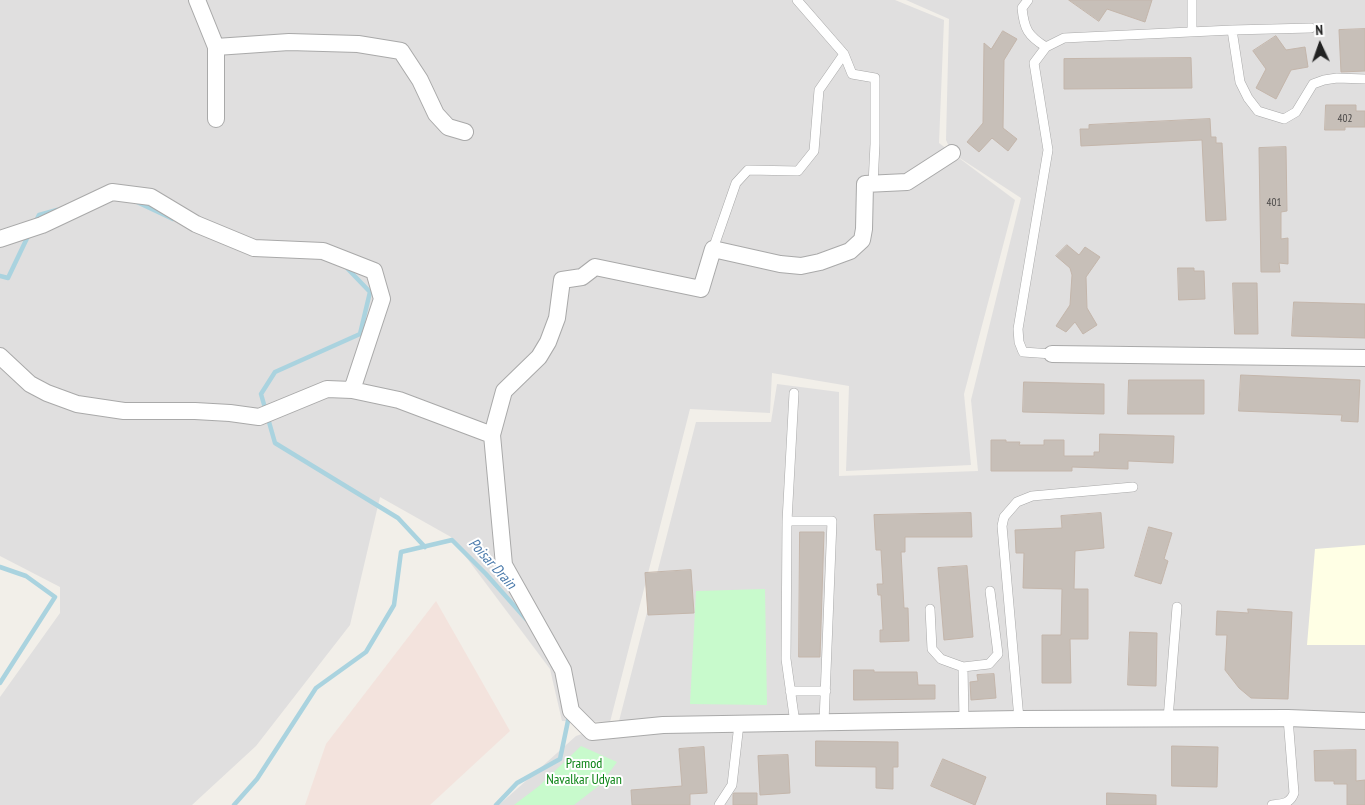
<!DOCTYPE html>
<style>
body{margin:0}
#map{position:relative;width:1365px;height:805px;overflow:hidden;background:#f2efe9;font-family:"PT Sans Narrow",sans-serif}
canvas{display:block}
.north{position:absolute;left:1295px;top:20px;width:50px;height:50px;-webkit-text-stroke:4px #fff;paint-order:stroke;rotate:357deg;font-size:14px;font-weight:700;line-height:20px;text-align:center;color:#222}
.north::after{content:'';display:block;margin:auto;width:18px;height:22px;background:#222;clip-path:polygon(50% 0,100% 100%,50% 72%,0 100%)}
</style>
<div id="map">
<canvas width="1365" height="805"></canvas>
<div class="north">N</div>
</div>
<script>
const g = document.querySelector('canvas').getContext('2d');
g.lineJoin = 'round';
function fillPath(path, color) {
  g.fillStyle = color;
  g.fill(path, 'evenodd');
}
function stroke(path, color, width, dash) {
  g.strokeStyle = color;
  g.lineWidth = width;
  g.lineCap = dash ? 'butt' : 'round';
  g.setLineDash(dash || []);
  g.stroke(path);
}
function drawText(font, color, halo, rows, align = 'center') {
  g.font = font + ' "PT Sans Narrow",sans-serif';
  g.lineWidth = 4;
  g.setLineDash([]);
  g.textBaseline = 'middle';
  g.strokeStyle = halo;
  g.fillStyle = color;
  for (const [text, x, y, turn = 0] of rows) {
    g.save();
    g.translate(x, y);
    g.rotate((+turn || 0) * Math.PI / 180);
    g.textAlign = isNaN(turn) ? turn : align;
    if (halo) g.strokeText(text, 0, 0);
    g.fillText(text, 0, 0);
    g.restore();
  }
}
const residential = new Path2D(`
 M 0,0 L 895,0 L 944,20 L 939,143 L 1015,200 L 964,394 L 971,465 L 846,471 L 849,386 L 772,373 L 770,413 L 690,409 L 610,722 L 562,721 L 550,669 L 451,537 L 380,497 L 350,625 L 256,746 L 192,805 L 0,805 L 0,697 L 60,613 L 60,587 L 0,556 Z
 M 906,0 L 1365,0 L 1365,805 L 499,805 L 576,736 L 619,721 L 696,422 L 771,422 L 777,384 L 839,392 L 839,476 L 978,471 L 971,400 L 1021,198 L 952,153 L 946,140 L 949,19 Z`);
const education = new Path2D(`
 M 1365,545 L 1365,645 L 1307,645 L 1315,549 Z`);
const military = new Path2D(`
 M 436,601 L 510,731 L 430,805 L 305,805 L 326,744 Z`);
const park = new Path2D(`
 M 765,589 L 767,705 L 690,704 L 696,591 Z
 M 581,746 L 617,762 L 601,784 L 574,805 L 514,805 L 539,786 Z`);
const stream = new Path2D(`
 M 137,202 L 173,219
 M 35,223 L 39,215 L 57,210
 M 346,267 L 370,292 L 360,334 L 275,372 L 261,394 L 275,443 L 398,518 L 425,547
 M 0,276 L 8,278 L 29,234
 M 0,567 L 26,576 L 55,597 L 0,683
 M 234,805 L 257,779 L 316,688 L 366,652 L 394,605 L 401,552 L 452,540 L 486,574 L 526,619
 M 496,805 L 517,783 L 560,759 L 569,716`);
const building = new Path2D(`
 M 1069,0 L 1152,0 L 1145,22 L 1107,9 L 1099,21 Z
 M 1365,29 L 1365,71 L 1341,72 L 1339,30 Z
 M 1003,31 L 1017,39 L 1004,60 L 1003,128 L 1017,139 L 1008,151 L 992,138 L 979,152 L 967,142 L 983,123 L 984,43 L 991,49 Z
 M 1276,36 L 1286,50 L 1305,47 L 1308,67 L 1291,70 L 1276,99 L 1256,88 L 1266,69 L 1253,51 Z
 M 1191,58 L 1192,88 L 1064,89 L 1064,59 Z
 M 1326,105 L 1356,105 L 1356,111 L 1365,111 L 1365,127 L 1345,127 L 1345,130 L 1325,130 Z
 M 1210,119 L 1211,137 L 1216,137 L 1216,143 L 1222,143 L 1226,220 L 1206,221 L 1202,140 L 1081,146 L 1080,129 L 1089,129 L 1089,125 Z
 M 1286,147 L 1287,211 L 1281,212 L 1281,239 L 1288,238 L 1288,264 L 1279,263 L 1280,272 L 1261,272 L 1259,148 Z
 M 1067,245 L 1079,255 L 1085,247 L 1100,257 L 1086,277 L 1087,308 L 1097,325 L 1083,334 L 1075,322 L 1066,332 L 1056,326 L 1070,305 L 1072,275 L 1070,268 L 1056,256 Z
 M 1178,268 L 1194,268 L 1194,271 L 1204,271 L 1205,299 L 1179,300 Z
 M 1233,283 L 1257,283 L 1258,334 L 1235,334 Z
 M 1294,302 L 1365,304 L 1365,338 L 1292,336 Z
 M 1241,375 L 1360,380 L 1358,422 L 1341,421 L 1342,415 L 1239,411 Z
 M 1129,380 L 1204,380 L 1204,414 L 1128,414 Z
 M 1024,382 L 1104,384 L 1104,414 L 1023,412 Z
 M 1100,434 L 1174,436 L 1173,463 L 1128,461 L 1128,469 L 1072,467 L 1072,471 L 991,471 L 991,440 L 1006,440 L 1006,442 L 1020,442 L 1019,445 L 1044,445 L 1044,440 L 1064,440 L 1064,456 L 1094,456 L 1094,452 L 1099,452 Z
 M 971,513 L 972,537 L 905,537 L 905,552 L 901,552 L 904,608 L 908,608 L 909,641 L 880,642 L 880,630 L 883,630 L 881,595 L 878,595 L 877,584 L 883,584 L 881,550 L 876,550 L 874,515 Z
 M 1101,513 L 1104,548 L 1075,551 L 1074,589 L 1088,589 L 1088,639 L 1070,639 L 1071,683 L 1042,683 L 1042,635 L 1061,635 L 1062,589 L 1023,588 L 1024,553 L 1016,553 L 1015,530 L 1062,528 L 1061,516 Z
 M 1149,527 L 1172,533 L 1164,559 L 1168,561 L 1161,584 L 1135,576 Z
 M 800,532 L 824,532 L 820,657 L 799,657 Z
 M 967,566 L 973,637 L 944,640 L 938,568 Z
 M 691,570 L 694,613 L 648,615 L 645,573 Z
 M 1248,609 L 1292,612 L 1288,699 L 1251,698 L 1239,688 L 1225,670 L 1227,635 L 1216,635 L 1217,611 L 1248,613 Z
 M 1130,632 L 1157,633 L 1156,686 L 1128,685 Z
 M 854,670 L 874,670 L 874,672 L 917,672 L 918,685 L 935,685 L 935,699 L 854,700 Z
 M 994,674 L 996,698 L 971,700 L 970,682 L 978,681 L 977,675 Z
 M 816,741 L 898,742 L 898,767 L 893,767 L 893,789 L 876,788 L 876,767 L 816,766 Z
 M 1172,746 L 1218,747 L 1217,787 L 1172,786 Z
 M 704,747 L 707,793 L 690,794 L 690,805 L 632,805 L 631,790 L 682,786 L 679,749 Z
 M 1356,750 L 1356,781 L 1365,780 L 1365,805 L 1347,805 L 1347,784 L 1334,784 L 1334,781 L 1315,781 L 1314,751 Z
 M 788,755 L 790,793 L 760,795 L 758,756 Z
 M 943,759 L 986,777 L 975,805 L 931,786 Z
 M 734,793 L 757,793 L 757,805 L 733,805 L 733,795 Z
 M 1107,793 L 1156,795 L 1156,805 L 1107,805 Z`);
const lane = new Path2D(`
 M 797,0 L 844,54 L 852,74 L 875,78 L 875,144 L 873,184
 M 1028,0 L 1022,8 C 1024,29 1028,36 1046,47
 M 1192,0 L 1192,31
 M 1232,30 L 1311,28
 M 713,249 L 736,183 L 748,170 L 798,171 L 814,151 L 819,90 L 844,54
 M 1052,354 L 1023,352 L 1019,342 L 1018,329 L 1048,150 L 1034,63 L 1046,47 L 1064,38 L 1232,30 L 1240,82 L 1248,98 L 1258,111 L 1284,119 L 1296,112 L 1313,84 L 1324,80 L 1337,78 L 1365,79
 M 794,393 L 787,521 L 786,659 L 795,723
 M 787,521 L 832,521 L 824,722
 M 930,609 L 932,649 L 941,659 L 963,667 L 964,720
 M 963,667 L 989,664 L 998,654 L 990,591
 M 790,691 L 826,691
 M 1019,719 L 1002,526 L 1004,517 L 1017,502 L 1032,496 L 1133,487
 M 1168,719 L 1177,607
 M 719,805 L 732,785 L 739,724
 M 1272,805 C 1282,804 1290,804 1294,793 L 1288,718`);
const street = new Path2D(`
 M 197,0 L 216,47 L 216,119
 M 216,47 L 289,42 L 358,44 L 401,51 L 420,80 L 436,114 L 448,127 L 465,132
 M 952,153 L 907,182 L 865,184 L 864,229 L 862,240 L 850,251 L 820,262 L 801,266 L 780,264 L 713,249 L 701,289 L 595,267 L 582,277 L 562,280 L 557,318 L 548,342 L 539,357 L 504,391 L 492,435 L 504,565 L 563,670 L 571,711 L 592,732 L 663,725 L 1019,719 L 1288,718 L 1365,721
 M 0,239 L 42,225 L 112,192 L 151,197 L 196,224 L 254,248 L 323,251 L 374,271 L 382,299 L 352,390
 M 1052,354 L 1365,358
 M 0,356 L 30,384 L 47,393 L 77,404 L 124,411 L 195,411 L 230,413 L 259,417 L 327,389 L 352,390 L 399,400 L 492,435`);
const numberNames = [
 ["402",1345,119],
 ["401",1274,203]
];
const parkNames = [
 ["Pramod",584,764],
 ["Navalkar Udyan",584,780]
];
const waterNames = [
 ["Poisar Drain",492,564,48]
];
fillPath(residential, '#e0dfdf');
fillPath(education, '#ffffe5');
fillPath(military, '#f3e3dd');
fillPath(park, '#c8facc');
stroke(stream, '#aad3df', 4.5);
fillPath(building, '#c7bfb8');
stroke(building, '#c4b6ab', 1);
stroke(lane, '#a9a9a9', 10);
stroke(street, '#a9a9a9', 18);
stroke(lane, '#fff', 9);
stroke(street, '#fff', 16);
drawText('11px', '#4b4948', null, numberNames);
drawText('14px', '#0c8416', '#fff', parkNames);
drawText('italic 15px', '#4a7aab', '#fff', waterNames);
</script>
